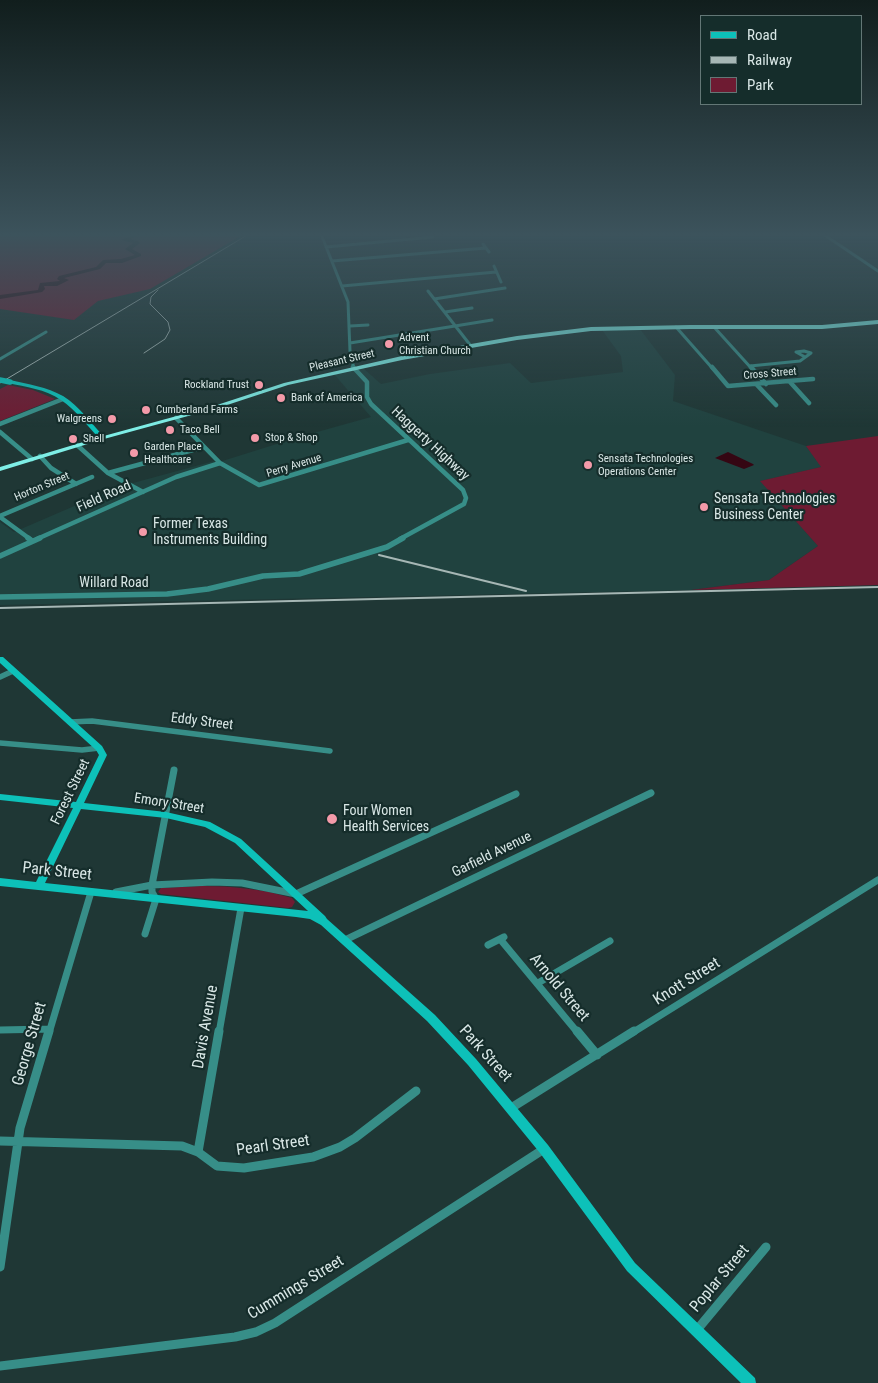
<!DOCTYPE html>
<style>
body{margin:0}
#map{position:relative;width:878px;height:1383px;overflow:hidden;background:#1f3735;font-family:"Roboto Condensed",sans-serif}
canvas{display:block}
.legend{position:absolute;left:700px;top:15px;width:162px;height:90px;box-sizing:border-box;background:#152d2b;border:1px solid #637776;margin:0;padding:6px 9px;list-style:none;font-size:15px;color:#d9e7e6}
.legend li{display:flex;align-items:center;gap:10px;height:25px}
.legend b{width:25px;border:1px solid #637776}
</style>
<div id="map">
<canvas width="878" height="1383"></canvas>
<ul class="legend">
<li><b style="height:6px;background:#0dc1b9"></b>Road</li>
<li><b style="height:6px;background:#a6b7b5"></b>Railway</li>
<li><b style="height:14px;background:#6e1b32"></b>Park</li>
</ul>
</div>
<script>
const g = document.querySelector('canvas').getContext('2d');
g.lineJoin = 'round';
function fillPath(path, color) {
  g.fillStyle = color;
  g.fill(path, 'evenodd');
}
function stroke(path, color, width, dash) {
  g.strokeStyle = color;
  g.lineWidth = width;
  g.lineCap = dash ? 'butt' : 'round';
  g.setLineDash(dash || []);
  g.stroke(path);
}
function drawText(font, color, halo, rows, align = 'center') {
  g.font = font + ' "Roboto Condensed",sans-serif';
  g.lineWidth = 4.5;
  g.setLineDash([]);
  g.textBaseline = 'middle';
  g.strokeStyle = halo;
  g.fillStyle = color;
  for (const [text, x, y, turn = 0] of rows) {
    g.save();
    g.translate(x, y);
    g.rotate((+turn || 0) * Math.PI / 180);
    g.textAlign = isNaN(turn) ? turn : align;
    if (halo) g.strokeText(text, 0, 0);
    g.fillText(text, 0, 0);
    g.restore();
  }
}
const built = new Path2D(`
 M 640,329 L 675,375 L 673,401 L 806,446 L 822,467 L 761,481 L 818,546 L 769,580 L 691,590 L 0,605 L 0,522 L 14,532 L 130,482 L 133,483 L 214,461 L 216,463 L 299,437 L 371,417 L 334,374 L 363,368 L 381,384 L 430,374 L 510,363 L 531,383 L 623,372 L 621,356 L 602,330 Z`);
const green = new Path2D(`
 M 0,234 L 244,234 L 150,289 L 98,301 L 74,320 L 0,309 Z
 M 8,385 L 33,390 L 55,399 L 0,421 L 0,389 Z
 M 878,436 L 878,585 L 691,590 L 769,580 L 818,546 L 760,481 L 821,467 L 806,446 Z
 M 202,886 C 232,886 263,889 292,898 L 295,902 L 292,907 L 288,908 L 161,894 L 158,892 L 161,888 Z`);
const water = new Path2D(`
 M 728,452 L 753,464 L 754,465 L 744,469 L 715,458 Z`);
const river = new Path2D(`
 M 136,234 L 143,234 L 130,239 L 138,241 L 140,243 L 132,249 L 141,254 L 141,256 L 122,263 L 106,263 L 100,269 L 64,278 L 69,280 L 57,286 L 44,286 L 45,289 L 42,292 L 0,299 L 0,295 L 38,290 L 40,283 L 60,281 L 57,279 L 59,276 L 96,267 L 103,260 L 121,259 L 135,255 L 125,249 L 133,243 L 121,240 Z`);
const minorFar4 = new Path2D(`
 M 321,234 L 348,302 L 350,351 L 354,369
 M 823,234 L 878,271
 M 483,244 L 489,252
 M 326,247 L 433,237
 M 332,261 L 486,248
 M 494,266 L 501,282
 M 342,286 L 496,272
 M 428,291 L 471,346
 M 434,299 L 505,288
 M 445,312 L 472,308
 M 350,326 L 368,325
 M 676,327 L 713,369
 M 714,327 L 752,369
 M 350,343 L 492,320
 M 0,359 L 46,332
 M 750,366 L 800,361 L 811,353 L 804,351 L 796,352 L 805,357`);
const minorFar3 = new Path2D(`
 M 353,367 L 367,382 L 367,397 L 371,404 L 463,490 L 466,498 L 464,504 L 400,539
 M 712,367 L 728,386 L 813,379
 M 751,367 L 766,384
 M 790,382 L 809,403
 M 757,385 L 776,405
 M 176,418 L 220,463 L 259,485 L 408,440
 M 0,424 L 63,399
 M 0,432 L 32,459
 M 77,445 L 108,473 L 143,492
 M 40,456 L 51,468 L 76,484
 M 108,473 L 204,447
 M 0,516 L 92,477
 M 0,517 L 30,539
 M 37,539 L 176,477 L 220,463`);
const minorFar2 = new Path2D(`
 M 28,538 L 32,541
 M 0,556 L 40,538
 M 0,597 L 167,594 L 208,589 L 263,576 L 299,574 L 387,547 L 403,538
 M 0,677 L 13,671
 M 70,722 L 92,721 L 330,751
 M 0,743 L 82,750 L 99,748`);
const minorFar1 = new Path2D(`
 M 116,892 L 152,885 L 212,882 L 242,883 L 296,894 L 516,794
 M 145,934 L 156,899 L 152,892 L 152,885 L 174,770
 M 500,939 L 578,1033
 M 345,940 L 651,793
 M 488,945 L 504,937
 M 538,983 L 610,941
 M 0,1030 L 49,1029
 M 49,1033 L 91,892
 M 219,1033 L 241,908
 M 632,1033 L 878,880`);
const minor = new Path2D(`
 M 577,1031 L 597,1055
 M 511,1108 L 634,1031
 M 0,1141 L 182,1146 L 198,1152 L 217,1166 L 244,1168 L 313,1157 L 340,1147 L 355,1138 L 416,1091
 M 198,1152 L 219,1031
 M 0,1267 L 20,1128 L 49,1031
 M 696,1331 L 766,1247
 M 0,1366 L 235,1337 L 256,1332 L 275,1323 L 544,1149`);
const secondary = new Path2D(`
 M 10,380 C 28,384 47,387 63,396 C 79,406 92,424 105,438 L 102,440 L 100,439 C 87,426 76,410 61,400 C 45,389 26,387 8,383 L 8,381 Z
 M 0,657 L 3,657 L 102,746 L 107,755 L 84,803 L 166,812 L 210,822 L 241,839 L 325,916 L 327,919 L 435,1015 L 476,1059 L 548,1145 L 635,1263 L 755,1378 L 756,1383 L 741,1383 L 627,1271 L 540,1153 L 468,1065 L 427,1021 L 321,925 L 310,919 L 296,917 L 0,886 L 0,878 L 36,882 L 73,808 L 0,800 L 0,794 L 76,802 L 99,755 L 96,750 L 0,663 ZM 81,809 L 166,818 L 205,827 L 235,843 L 308,911 L 45,883 Z`);
const trunk = new Path2D(`
 M 878,320 L 878,324 L 822,329 L 690,329 L 591,331 L 517,340 L 402,360 L 288,385 L 221,407 L 104,439 L 0,471 L 0,467 L 100,437 L 217,405 L 284,383 L 402,356 L 517,336 L 591,327 L 690,325 L 822,325 Z`);
const railFar1 = new Path2D(`
 M 144,353 L 165,339 L 170,330 L 168,322 L 150,304 L 151,297 L 158,290
 M 0,383 L 249,234`);
const rail = new Path2D(`
 M 379,555 L 526,591
 M 0,608 L 878,587`);
const secondaryBridge = new Path2D(`
 M 0,380 L 10,382`);
const markers = [
 [389,344,5,"#f39aa9"],
 [259,385,5,"#f39aa9"],
 [281,398,5,"#f39aa9"],
 [146,410,5,"#f39aa9"],
 [112,419,5,"#f39aa9"],
 [170,430,5,"#f39aa9"],
 [255,438,5,"#f39aa9"],
 [73,439,5,"#f39aa9"],
 [134,453,5,"#f39aa9"],
 [588,465,5,"#f39aa9"],
 [704,507,5,"#f39aa9"],
 [143,532,5,"#f39aa9"],
 [332,819,6,"#f39aa9"]
];
const farPoinames = [
 ["Advent",399,338],
 ["Christian Church",399,351],
 ["Rockland Trust",249,385,"right"],
 ["Bank of America",291,398],
 ["Cumberland Farms",156,410],
 ["Walgreens",102,419,"right"],
 ["Taco Bell",180,430],
 ["Stop & Shop",265,438],
 ["Shell",83,439],
 ["Garden Place",144,447],
 ["Healthcare",144,460],
 ["Sensata Technologies",598,459],
 ["Operations Center",598,472]
];
const farStreetnames = [
 ["Pleasant Street",342,361,-13],
 ["Cross Street",770,374,-5],
 ["Perry Avenue",294,466,-17],
 ["Horton Street",42,487,-23]
];
const streetNames = [
 ["Haggerty Highway",430,444,43],
 ["Field Road",104,497,-24],
 ["Willard Road",114,583],
 ["Eddy Street",202,722,7],
 ["Forest Street",71,792,-64],
 ["Emory Street",169,804,9],
 ["Garfield Avenue",492,855,-26]
];
const poiNames = [
 ["Sensata Technologies",714,499],
 ["Business Center",714,515],
 ["Former Texas",153,524],
 ["Instruments Building",153,540],
 ["Four Women",343,811],
 ["Health Services",343,827]
];
const nearStreetnames = [
 ["Park Street",57,872,6],
 ["Knott Street",687,982,-32],
 ["Arnold Street",559,988,50],
 ["Davis Avenue",206,1027,-80],
 ["George Street",30,1044,-74],
 ["Park Street",485,1054,48],
 ["Pearl Street",273,1146,-8],
 ["Poplar Street",720,1279,-50],
 ["Cummings Street",296,1288,-31]
];
fillPath(built, '#20423f');
fillPath(green, '#6e1b32');
fillPath(water, '#350613');
fillPath(river, '#350613');
stroke(minorFar4, '#378e88', 3);
stroke(minorFar3, '#378e88', 4.5);
stroke(minorFar2, '#378e88', 5.5);
stroke(minorFar1, '#378e88', 7);
stroke(minor, '#378e88', 9);
fillPath(secondary, '#0dc1b9');
fillPath(trunk, '#7eeee6');
stroke(railFar1, '#a6b7b5', 1);
stroke(rail, '#a6b7b5', 2);
stroke(secondaryBridge, '#0dc1b9', 5.5);
const sky = g.createLinearGradient(0, 0, 0, 427);
sky.addColorStop(0, '#111e1d');
sky.addColorStop(0.55, '#3c535c');
sky.addColorStop(1, '#3c535c00');
g.fillStyle = sky;
g.fillRect(0, 0, 878, 427);
for (const [x, y, r, color] of markers) {
  const dot = new Path2D();
  dot.arc(x, y, r, 0, 2 * Math.PI);
  g.fillStyle = color;
  g.fill(dot);
  stroke(dot, '#152d2b', 2);
}
drawText('11px', '#d9e7e6', '#152d2b', farPoinames, 'left');
drawText('11px', '#d9e7e6', '#152d2b', farStreetnames);
drawText('14px', '#d9e7e6', '#152d2b', streetNames);
drawText('14px', '#d9e7e6', '#152d2b', poiNames, 'left');
drawText('16px', '#d9e7e6', '#152d2b', nearStreetnames);
</script>
